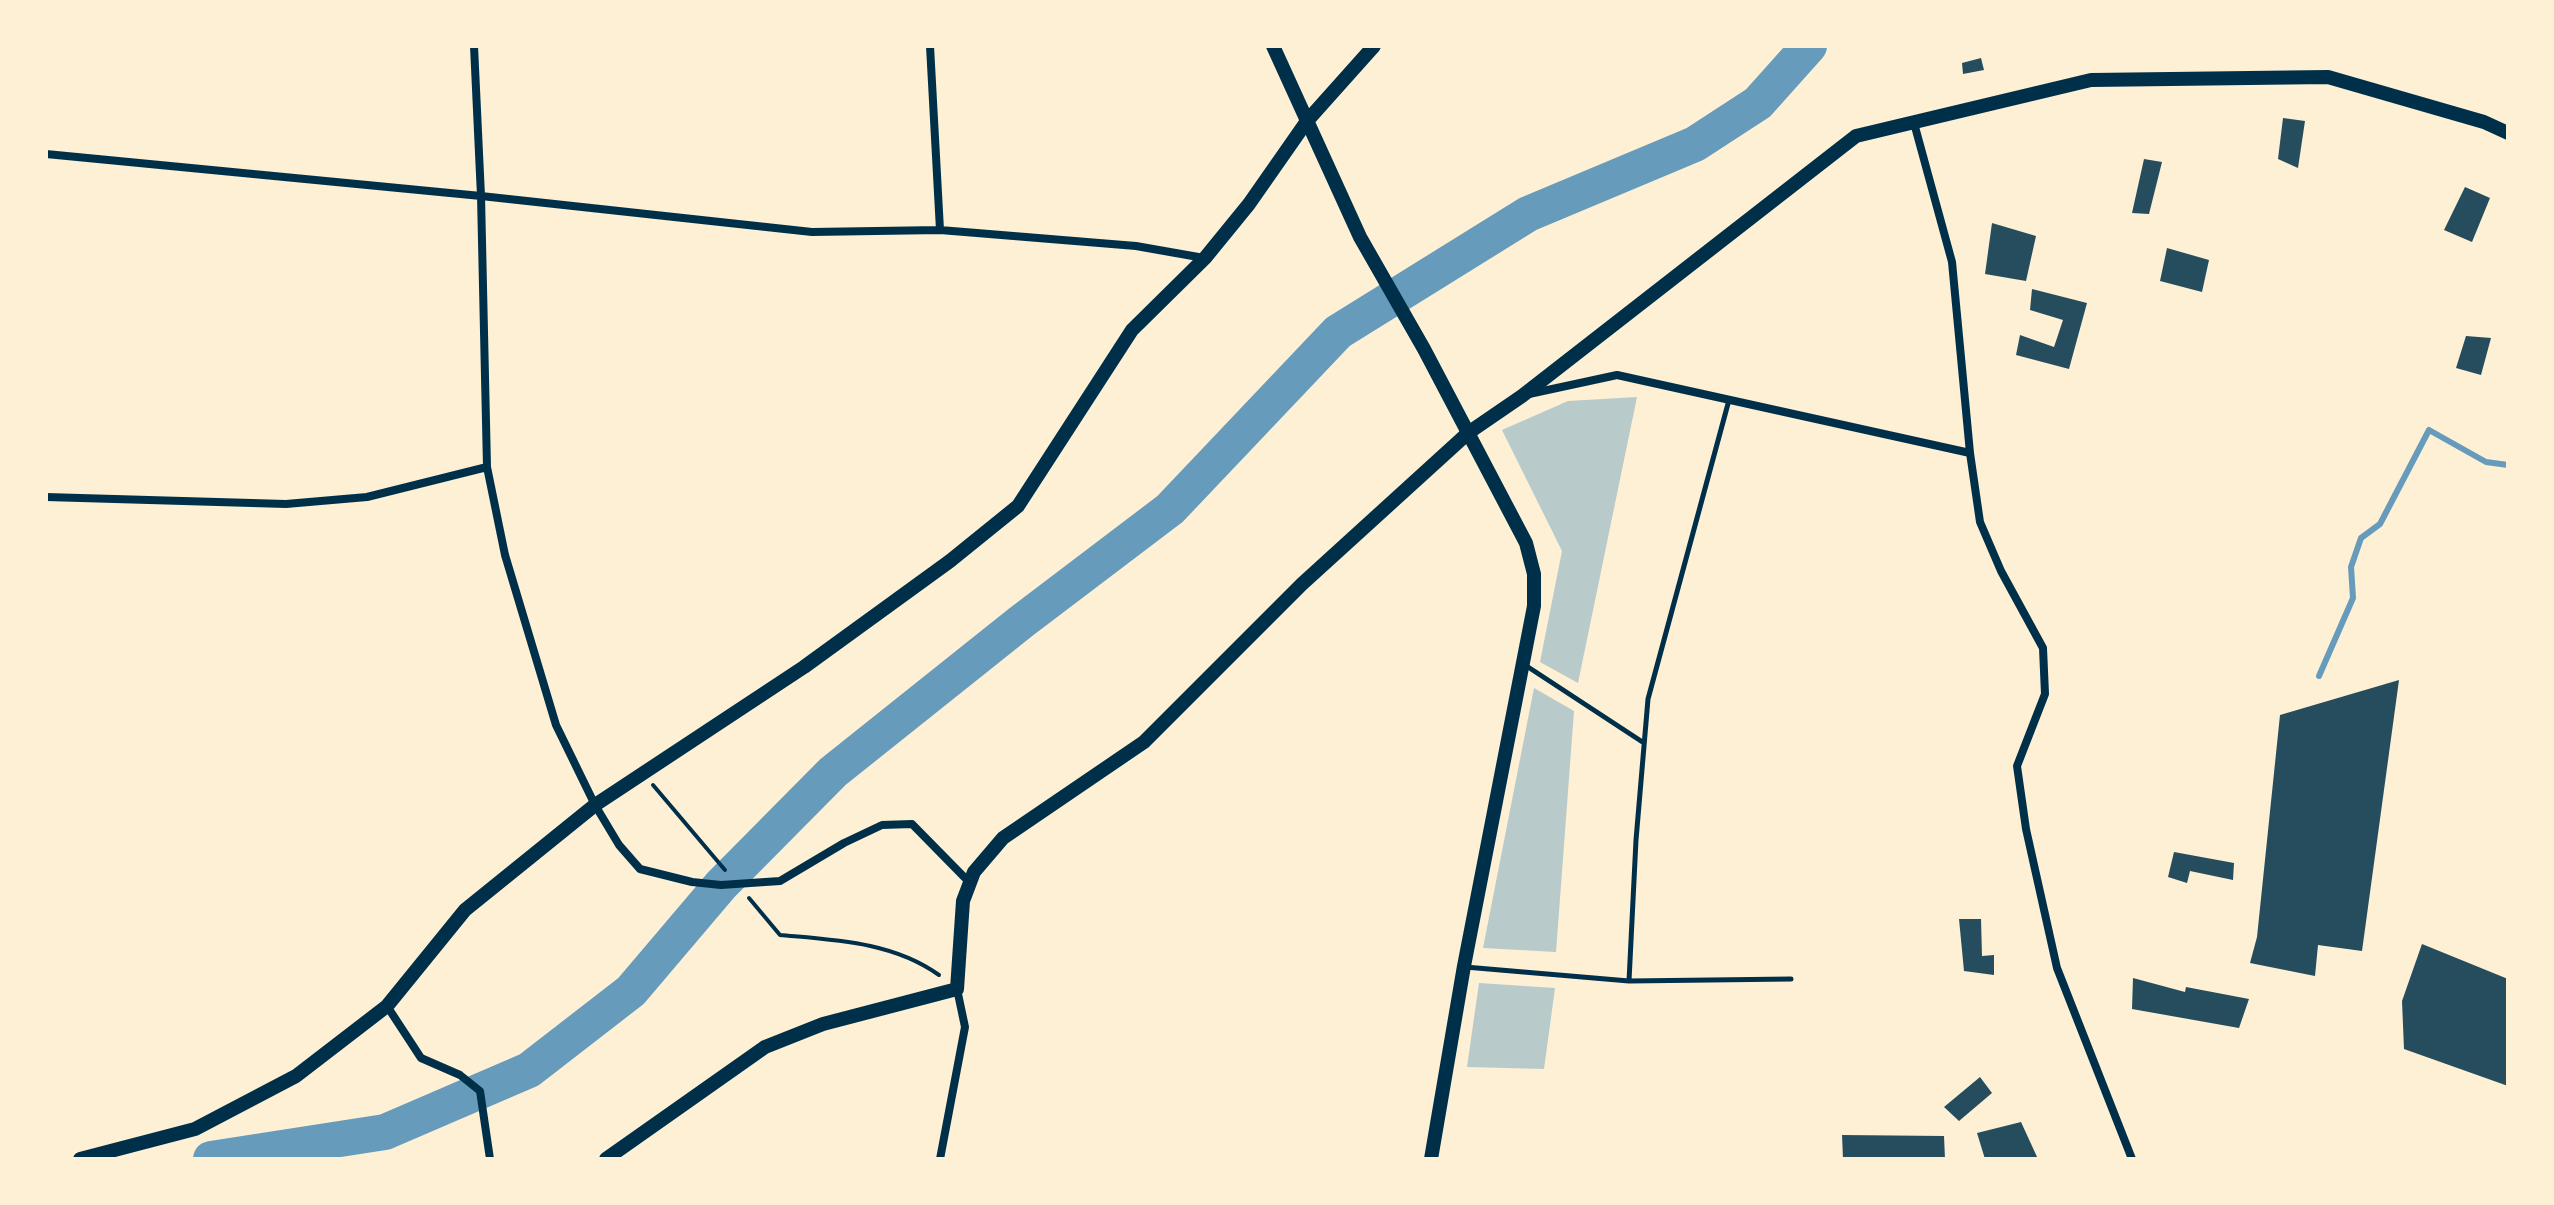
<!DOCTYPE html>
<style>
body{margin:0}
#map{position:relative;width:2554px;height:1205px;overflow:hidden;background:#fdf0d5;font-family:"Work Sans",sans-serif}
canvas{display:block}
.frame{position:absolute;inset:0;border:48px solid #fdf0d5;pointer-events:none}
</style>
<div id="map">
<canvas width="2554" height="1205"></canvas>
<div class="frame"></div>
</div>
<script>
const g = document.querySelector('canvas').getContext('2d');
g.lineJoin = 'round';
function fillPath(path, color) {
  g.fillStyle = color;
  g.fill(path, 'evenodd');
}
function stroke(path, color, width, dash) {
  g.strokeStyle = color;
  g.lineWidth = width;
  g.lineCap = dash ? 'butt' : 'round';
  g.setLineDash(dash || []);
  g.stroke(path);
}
const green = new Path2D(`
 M 1637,397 L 1578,683 L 1540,662 L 1562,551 L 1502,430 L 1568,401 Z
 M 1534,688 L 1574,711 L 1556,952 L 1483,948 Z
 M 1479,983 L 1555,988 L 1544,1069 L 1467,1067 Z`);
const stream = new Path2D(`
 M 2319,676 L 2353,598 L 2351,567 L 2361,538 L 2380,524 L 2429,430 L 2486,462 L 2508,465`);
const river = new Path2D(`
 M 211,1159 L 385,1132 L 529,1070 L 631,991 L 721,885 L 833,772 L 1021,622 L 1170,509 L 1338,332 L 1528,214 L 1695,144 L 1758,103 L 1809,46`);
const building = new Path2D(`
 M 1981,58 L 1984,70 L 1963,74 L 1962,63 Z
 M 2283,118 L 2305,121 L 2298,168 L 2278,159 Z
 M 2144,159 L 2162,162 L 2149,214 L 2132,213 Z
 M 2465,187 L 2490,198 L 2472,242 L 2444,230 Z
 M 1992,223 L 2036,236 L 2026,281 L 1985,274 Z
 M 2167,248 L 2209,260 L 2202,292 L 2160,281 Z
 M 2032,289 L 2087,303 L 2069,369 L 2016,355 L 2020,335 L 2054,347 L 2063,320 L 2030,310 Z
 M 2466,336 L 2491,338 L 2481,375 L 2456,368 Z
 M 2399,680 L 2362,951 L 2318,945 L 2315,976 L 2250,963 L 2257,937 L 2280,715 Z
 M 2174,852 L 2234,863 L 2233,880 L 2190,871 L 2187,883 L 2168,877 Z
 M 1959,919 L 1981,919 L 1982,956 L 1994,955 L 1994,975 L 1964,971 Z
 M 2422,944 L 2508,979 L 2508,1086 L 2404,1049 L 2402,1001 Z
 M 2133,978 L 2185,992 L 2186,987 L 2249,999 L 2239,1028 L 2132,1009 Z
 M 1980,1077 L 1992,1093 L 1959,1121 L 1944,1107 Z
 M 2021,1122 L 2038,1159 L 1985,1159 L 1977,1133 Z
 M 1842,1135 L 1944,1136 L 1945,1159 L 1843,1159 Z`);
const path = new Path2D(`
 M 653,785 L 725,870
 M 749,898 L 780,935 C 836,940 893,942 939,975`);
const service = new Path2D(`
 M 1525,665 L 1644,743
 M 1465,967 L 1629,981 L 1791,979
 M 1629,981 L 1636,840 L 1648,699 L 1729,400`);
const minor = new Path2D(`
 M 474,46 L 481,196 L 487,467 L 505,555 L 556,725 L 595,805 L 619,845 L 640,869 L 692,882 L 721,885 L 780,881 L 844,843 L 882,825 L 912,824 L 970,883
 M 930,46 L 940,230
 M 1914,123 L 1952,262 L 1970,453 L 1980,522 L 2001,571 L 2043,648 L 2045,694 L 2017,766 L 2026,829 L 2057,968 L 2132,1159
 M 46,154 L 481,196 L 812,232 L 940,230 L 1136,246 L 1204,258
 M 1529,394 L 1617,375 L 1970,453
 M 46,497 L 286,504 L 367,497 L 487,467
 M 387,1006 L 421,1058 L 460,1075 L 480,1091 L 490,1159
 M 940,1159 L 965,1027 L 957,989`);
const tertiary = new Path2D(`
 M 80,1159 L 195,1129 L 296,1076 L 387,1006 L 465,910 L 595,805 L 804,667 L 950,561 L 1018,506 L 1132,330 L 1205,258 L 1249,204 L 1307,121
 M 606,1159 L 765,1047 L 823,1024 L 957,989 L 963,901 L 974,872 L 1003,838 L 1144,742 L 1302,584 L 1468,433 L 1522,396 L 1856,136 L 2091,80 L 2328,77 L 2484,122 L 2508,133`);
const secondary = new Path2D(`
 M 1273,46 L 1360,237 L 1424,349 L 1526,543 L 1534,574 L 1534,606 L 1464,966 L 1431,1159
 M 1307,121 L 1374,46`);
fillPath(green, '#b9caca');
stroke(stream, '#669bbc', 6);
stroke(river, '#669bbc', 36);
fillPath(building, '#264d5e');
stroke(path, '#003049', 4);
stroke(service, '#003049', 5);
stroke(minor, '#003049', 8);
stroke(tertiary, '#003049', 14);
stroke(secondary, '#003049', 14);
</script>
